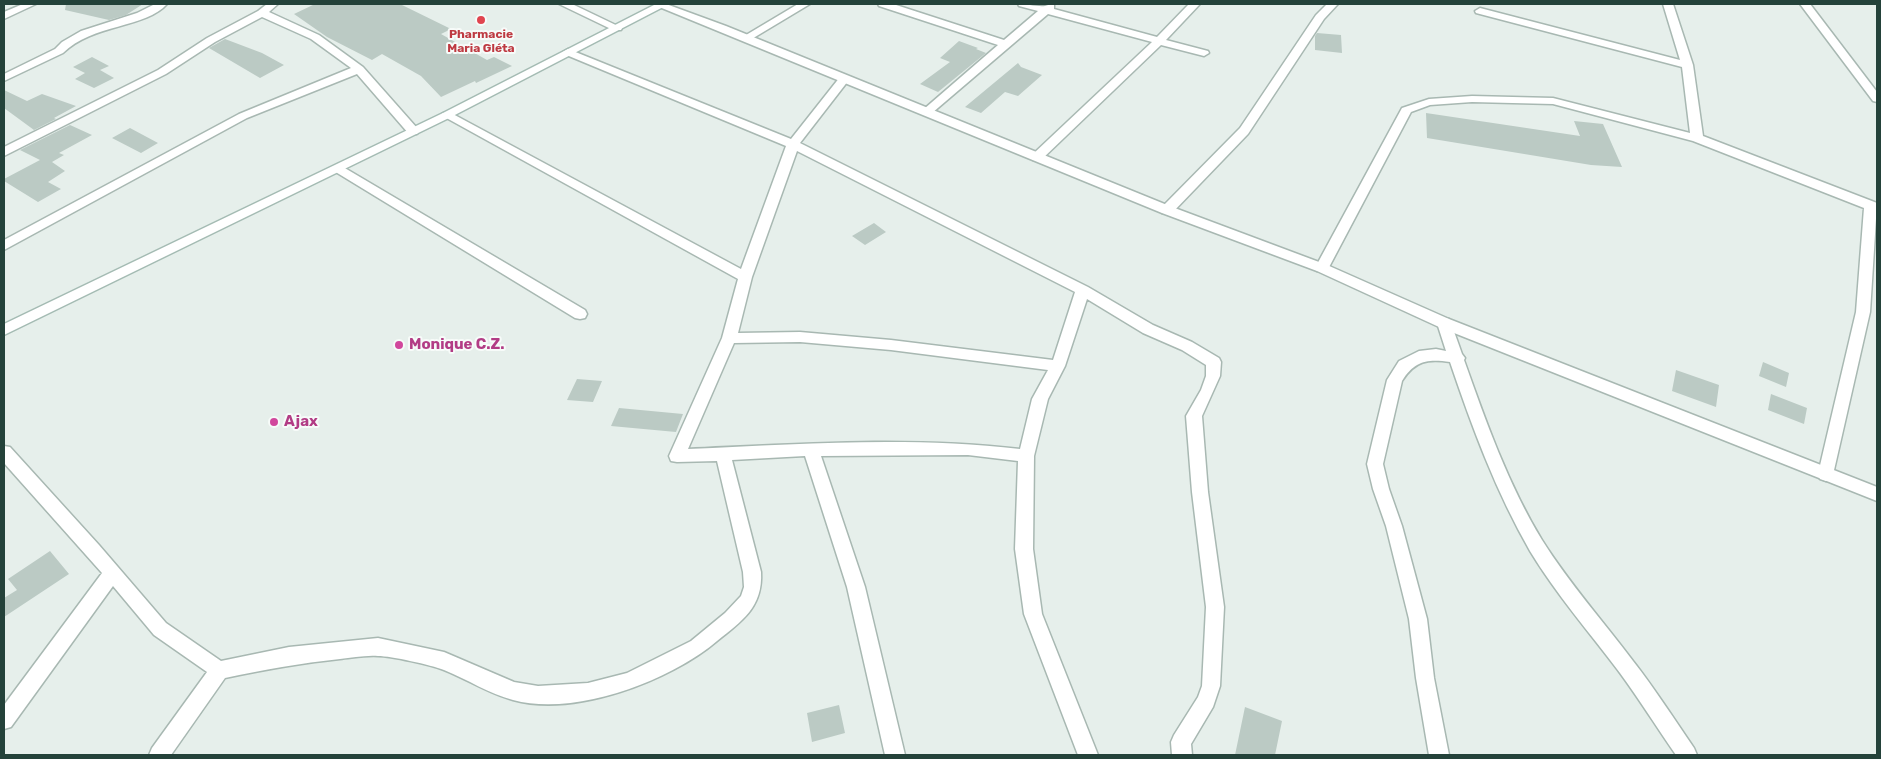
<!DOCTYPE html>
<meta charset="utf-8">
<style>
body{margin:0}
#map{position:relative;width:1881px;height:759px;overflow:hidden;background:#e6efeb;font-family:Rubik,sans-serif}
canvas{display:block}
.frame{position:absolute;inset:0;border:5px solid #24423a;pointer-events:none}
</style>
<div id="map">
<canvas width="1881" height="759"></canvas>
<div class="frame"></div>
</div>
<script>
const g = document.querySelector('canvas').getContext('2d');
g.lineJoin = 'round';
function fillPath(path, color) {
  g.fillStyle = color;
  g.fill(path, 'evenodd');
}
function stroke(path, color, width, dash) {
  g.strokeStyle = color;
  g.lineWidth = width;
  g.lineCap = dash ? 'butt' : 'round';
  g.setLineDash(dash || []);
  g.stroke(path);
}
function drawText(font, color, halo, rows, align = 'center') {
  g.font = font + ' Rubik,sans-serif';
  g.lineWidth = 4;
  g.setLineDash([]);
  g.textBaseline = 'middle';
  g.strokeStyle = halo;
  g.fillStyle = color;
  for (const [text, x, y, turn = 0] of rows) {
    g.save();
    g.translate(x, y);
    g.rotate((+turn || 0) * Math.PI / 180);
    g.textAlign = isNaN(turn) ? turn : align;
    if (halo) g.strokeText(text, 0, 0);
    g.fillText(text, 0, 0);
    g.restore();
  }
}
const building = new Path2D(`
 M 66,4 L 143,4 L 126,15 L 109,20 L 65,10 Z
 M 315,4 L 400,4 L 451,29 L 441,34 L 487,60 L 494,57 L 512,66 L 476,83 L 475,81 L 441,97 L 421,76 L 382,54 L 372,60 L 327,37 L 294,14 Z
 M 1317,33 L 1341,35 L 1342,53 L 1315,50 L 1315,36 Z
 M 225,39 L 262,53 L 284,65 L 260,78 L 209,48 Z
 M 959,41 L 978,48 L 976,49 L 986,53 L 938,92 L 920,84 L 950,62 L 940,58 Z
 M 92,57 L 109,66 L 100,70 L 114,78 L 94,88 L 75,79 L 85,73 L 73,67 Z
 M 1018,63 L 1021,67 L 1042,75 L 1018,96 L 1005,92 L 981,113 L 965,107 Z
 M 4,90 L 27,101 L 42,94 L 76,106 L 54,118 L 56,119 L 34,130 L 4,108 Z
 M 1426,113 L 1580,136 L 1574,121 L 1603,124 L 1622,167 L 1591,165 L 1427,138 Z
 M 70,125 L 92,135 L 59,153 L 64,155 L 52,162 L 65,171 L 48,182 L 61,189 L 38,202 L 4,181 L 4,179 L 40,160 L 20,150 Z
 M 130,128 L 158,143 L 141,153 L 112,138 Z
 M 874,223 L 886,232 L 865,245 L 852,236 Z
 M 1763,362 L 1789,373 L 1786,387 L 1759,376 Z
 M 1676,370 L 1719,385 L 1716,407 L 1672,391 Z
 M 577,379 L 602,381 L 593,402 L 567,400 Z
 M 1771,394 L 1807,408 L 1804,424 L 1768,410 Z
 M 619,408 L 683,414 L 676,432 L 611,426 Z
 M 50,551 L 69,574 L 4,617 L 4,598 L 17,590 L 8,579 Z
 M 839,705 L 845,733 L 812,742 L 807,713 Z
 M 1245,707 L 1282,721 L 1275,755 L 1235,755 Z`);
const minor = new Path2D(`
 M 23,4 L 36,4 L 4,19 L 4,12 Z
 M 155,4 L 167,4 C 146,28 92,24 63,53 L 4,81 L 4,74 L 55,49 L 62,42 L 81,31 L 137,13 Z
 M 267,4 L 278,4 L 269,12 L 319,35 L 363,67 L 417,128 L 419,131 L 417,134 L 409,134 L 357,74 L 247,118 L 4,250 L 4,240 L 239,114 L 351,68 L 311,39 L 262,17 L 215,42 L 166,74 L 4,156 L 4,147 L 158,70 L 207,38 L 258,11 Z
 M 798,4 L 810,4 L 750,40 L 742,40 L 741,38 Z
 M 878,4 L 893,4 L 1004,40 L 1038,11 L 1019,6 L 1018,4 C 1025,4 1039,7 1045,6 C 1048,5 1051,4 1054,5 L 1054,9 L 1157,37 L 1189,4 L 1200,4 L 1166,40 L 1208,51 L 1209,53 L 1204,56 L 1161,45 L 1041,160 L 1033,160 L 1031,157 L 1033,154 L 1152,42 L 1048,14 L 932,113 L 928,115 L 922,111 L 924,109 L 998,45 L 879,6 Z
 M 1327,4 L 1338,4 L 1324,19 L 1248,134 L 1172,213 L 1162,213 L 1161,210 L 1162,207 L 1240,128 L 1316,15 Z
 M 1663,4 L 1673,4 L 1693,65 L 1703,136 L 1877,203 L 1870,312 L 1832,479 L 1826,481 L 1820,479 L 1818,474 L 1856,312 L 1864,208 L 1693,141 L 1553,104 L 1472,102 L 1430,105 L 1411,112 L 1327,271 L 1317,271 L 1315,268 L 1402,108 L 1429,99 L 1472,96 L 1553,98 L 1690,133 L 1682,67 L 1476,13 L 1475,11 L 1480,8 L 1680,60 Z
 M 1800,4 L 1810,4 L 1877,92 L 1877,102 L 1873,101 Z
 M 568,49 L 791,139 L 840,77 L 848,77 L 850,79 L 848,81 L 800,143 L 1088,287 L 1153,325 L 1192,342 L 1219,358 L 1221,362 L 1220,376 L 1202,416 L 1208,492 L 1224,607 L 1220,686 L 1213,707 L 1191,744 L 1192,755 L 1172,755 L 1171,742 L 1174,735 L 1198,697 L 1202,686 L 1206,607 L 1192,492 L 1186,416 L 1201,390 L 1206,376 L 1206,365 L 1182,350 L 1143,333 L 1087,299 L 1065,366 L 1048,399 L 1034,456 L 1033,549 L 1042,614 L 1098,755 L 1078,755 L 1024,614 L 1015,549 L 1018,461 L 968,455 L 821,456 L 865,587 L 905,755 L 885,755 L 847,587 L 805,456 L 732,460 L 761,572 C 763,607 742,621 717,641 C 670,681 575,717 513,700 C 489,694 467,679 444,670 C 431,665 391,656 378,656 C 365,655 352,658 340,659 C 301,663 263,670 225,678 L 171,755 L 149,755 L 152,748 L 207,672 L 154,635 L 113,586 L 11,727 L 4,729 L 4,705 L 102,573 L 4,463 L 4,446 L 10,447 L 99,545 L 166,623 L 221,661 L 289,647 L 378,638 L 444,652 L 514,682 L 538,686 L 588,683 L 627,673 L 691,641 L 725,613 L 741,596 L 744,587 L 743,572 L 717,461 L 677,462 L 671,461 L 669,456 L 722,338 L 738,279 L 441,115 L 443,113 L 451,113 L 741,269 L 786,146 L 564,54 L 563,52 ZM 797,151 L 1075,292 L 1053,360 L 891,340 L 800,332 L 738,333 L 752,277 ZM 800,342 L 891,350 L 1048,370 L 1032,399 L 1020,449 C 910,436 798,444 688,449 L 734,343 Z
 M 338,164 L 585,310 L 587,314 L 585,318 L 580,319 L 575,318 L 334,171 L 332,168 Z
 M 1444,318 L 1449,319 L 1451,323 L 1462,354 L 1465,358 L 1464,360 C 1486,422 1508,484 1542,540 C 1569,583 1603,621 1633,661 C 1655,689 1674,719 1694,748 L 1697,755 L 1676,755 C 1657,728 1640,700 1620,673 C 1590,633 1556,594 1530,551 C 1496,492 1472,427 1450,362 C 1428,359 1415,360 1402,381 L 1383,464 L 1389,489 L 1402,526 L 1427,619 L 1434,678 L 1449,755 L 1429,755 L 1416,678 L 1409,619 L 1386,526 L 1373,489 L 1367,464 L 1387,380 L 1399,361 L 1419,351 L 1436,349 L 1446,351 L 1437,323 L 1439,319 Z`);
const tertiary = new Path2D(`
 M 559,4 L 572,4 L 622,28 L 621,30 L 613,30 Z
 M 652,4 L 666,4 L 726,26 L 1172,207 L 1327,265 L 1449,319 L 1877,487 L 1877,501 L 1439,327 L 1317,271 L 1162,213 Z`);
const secondary = new Path2D(`
 M 656,4 L 669,4 L 451,117 L 4,335 L 4,324 L 443,113 Z`);
const markers = [
 [481,20,5,"#e0444e"],
 [399,345,5,"#d1479c"],
 [274,422,5,"#d1479c"]
];
const farHealthnames = [
 ["Pharmacie",481,35],
 ["Maria Gléta",481,49]
];
const hotelNames = [
 ["Monique C.Z.",409,345],
 ["Ajax",284,422]
];
fillPath(building, '#bbcac4');
stroke(minor, '#a8b8b2', 3);
stroke(tertiary, '#a8b8b2', 3);
stroke(secondary, '#a4bbb3', 3);
fillPath(minor, '#fff');
fillPath(tertiary, '#fff');
fillPath(secondary, '#fff');
for (const [x, y, r, color] of markers) {
  const dot = new Path2D();
  dot.arc(x, y, r, 0, 2 * Math.PI);
  g.fillStyle = color;
  g.fill(dot);
  stroke(dot, '#f7fbf9', 2);
}
drawText('bold 12px', '#be3a42', '#f7fbf9', farHealthnames);
drawText('bold 15px', '#b23c85', '#f7fbf9', hotelNames, 'left');
</script>
